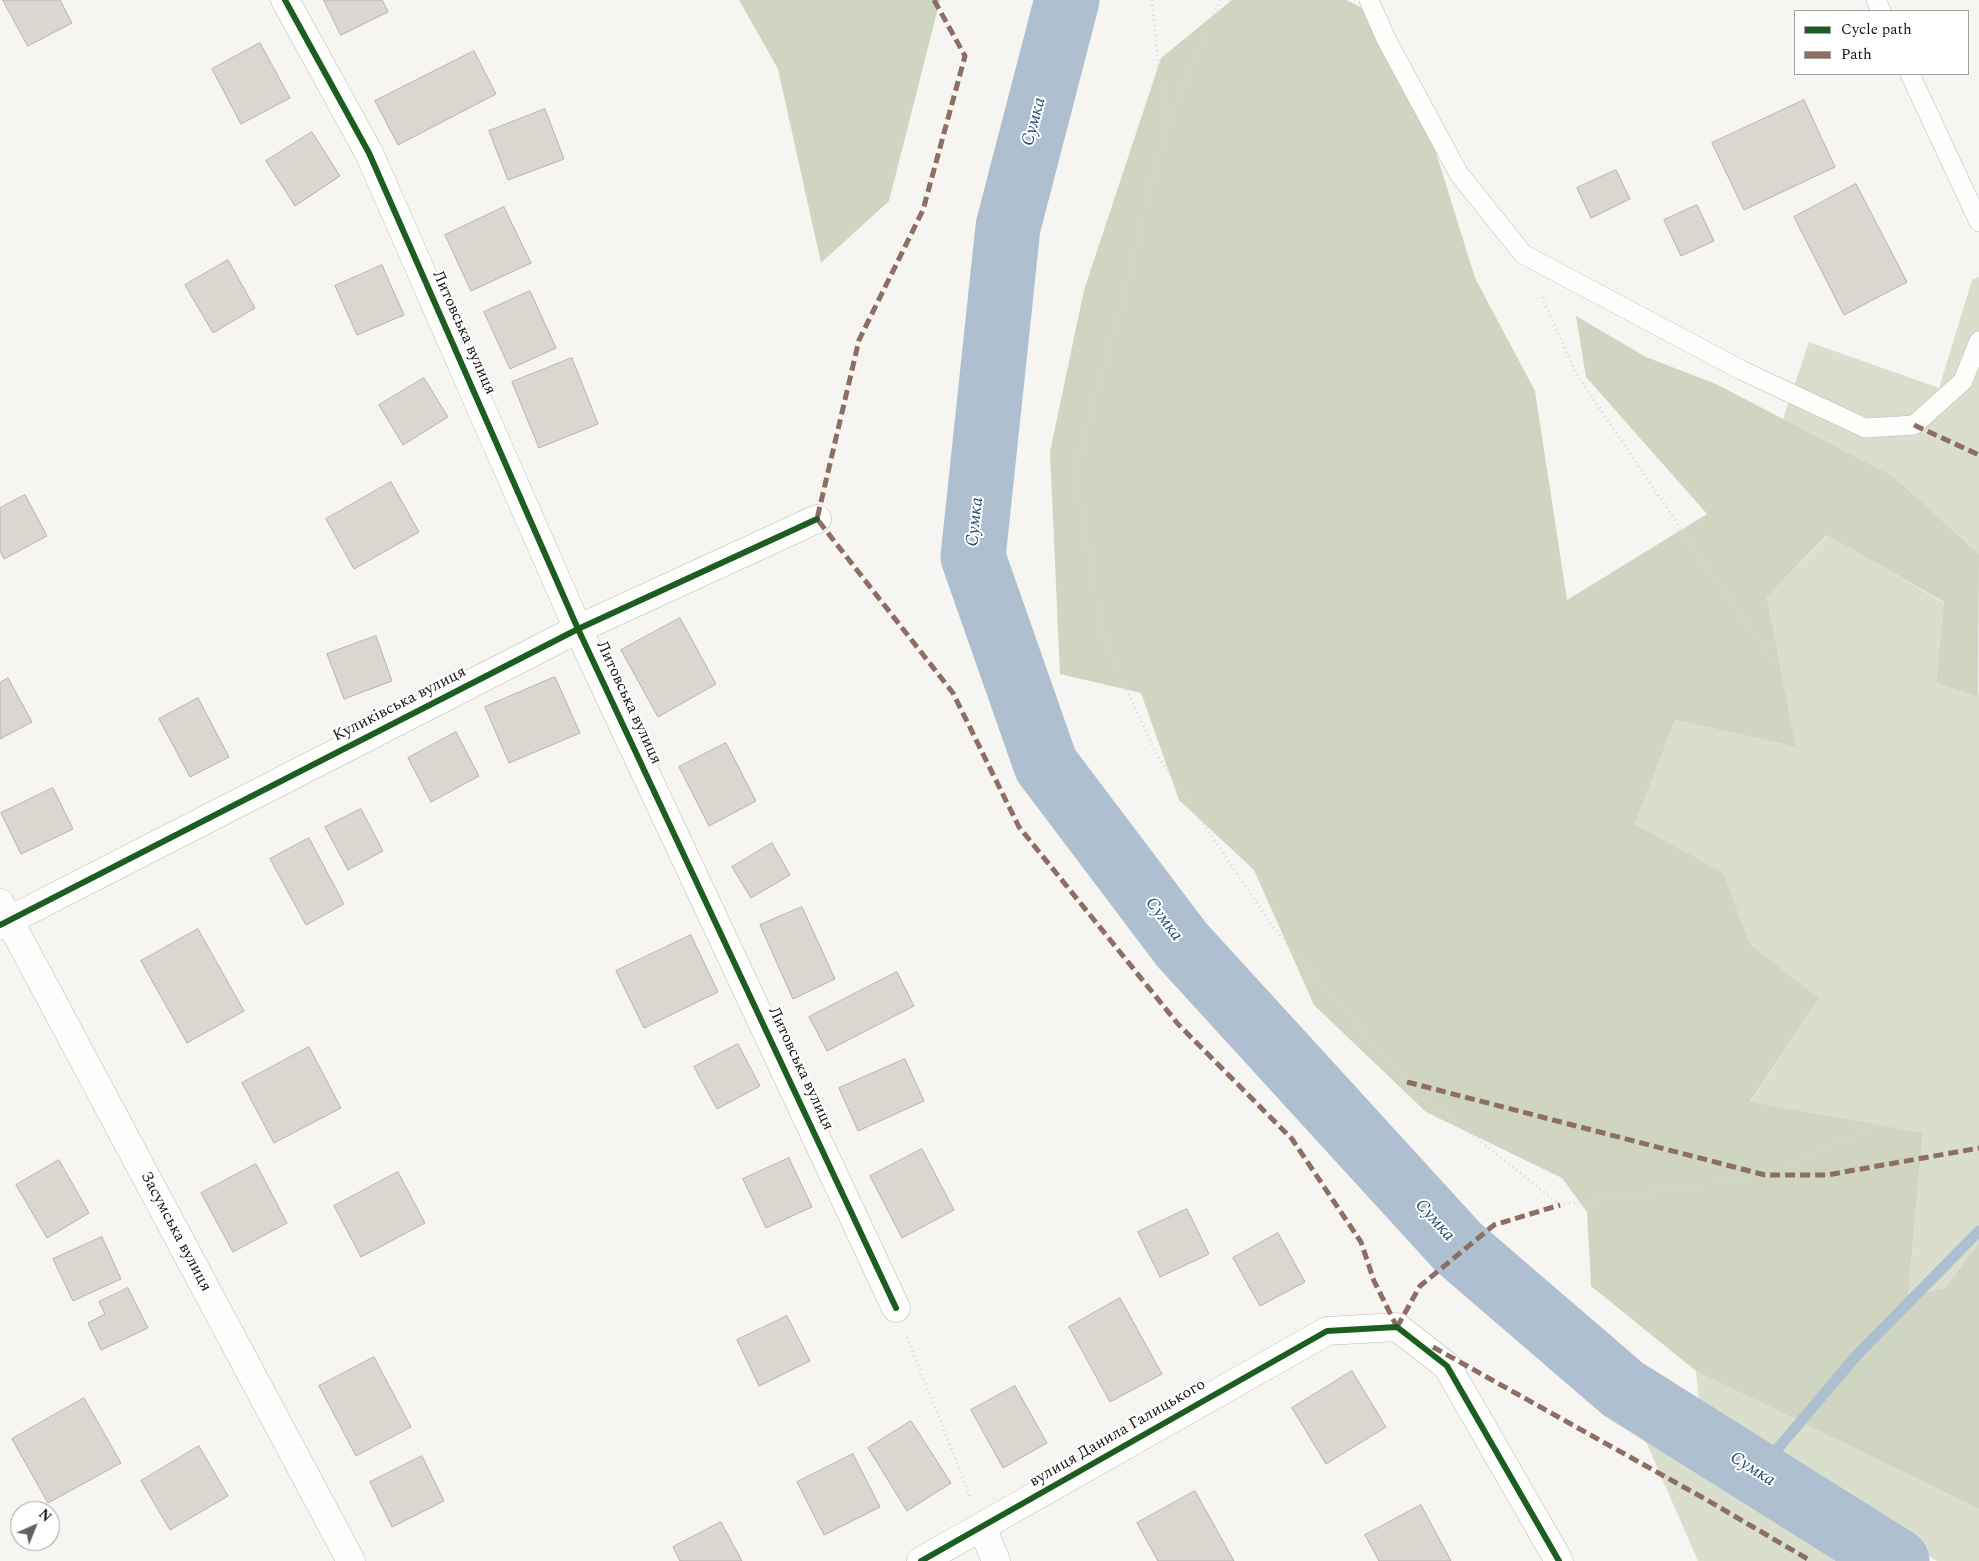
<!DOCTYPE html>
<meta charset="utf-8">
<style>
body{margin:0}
#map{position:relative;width:1979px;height:1561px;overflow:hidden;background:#f7f5f2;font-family:Spectral,serif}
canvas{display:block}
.legend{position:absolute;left:1794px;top:10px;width:175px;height:65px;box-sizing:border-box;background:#fff;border:1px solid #a0a09f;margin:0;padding:6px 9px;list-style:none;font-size:15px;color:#121210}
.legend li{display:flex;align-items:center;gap:10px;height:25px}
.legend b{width:25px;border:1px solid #a0a09f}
.north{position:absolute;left:10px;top:1501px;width:50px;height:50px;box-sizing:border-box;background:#fff;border:1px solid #a0a09f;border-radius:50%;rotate:44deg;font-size:14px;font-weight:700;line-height:20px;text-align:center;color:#121210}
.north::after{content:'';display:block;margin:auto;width:18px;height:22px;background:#62615f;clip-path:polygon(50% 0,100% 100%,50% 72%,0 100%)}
</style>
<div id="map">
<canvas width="1979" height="1561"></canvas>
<ul class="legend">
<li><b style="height:6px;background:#1b5e20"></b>Cycle path</li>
<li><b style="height:6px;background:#8d6e63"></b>Path</li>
</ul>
<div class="north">N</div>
</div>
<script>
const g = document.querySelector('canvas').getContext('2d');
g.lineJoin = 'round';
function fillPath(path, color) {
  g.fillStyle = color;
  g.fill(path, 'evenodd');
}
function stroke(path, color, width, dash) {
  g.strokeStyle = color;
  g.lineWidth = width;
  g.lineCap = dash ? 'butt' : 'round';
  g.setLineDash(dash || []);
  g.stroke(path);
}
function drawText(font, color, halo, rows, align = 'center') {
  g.font = font + ' Spectral,serif';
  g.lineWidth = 4;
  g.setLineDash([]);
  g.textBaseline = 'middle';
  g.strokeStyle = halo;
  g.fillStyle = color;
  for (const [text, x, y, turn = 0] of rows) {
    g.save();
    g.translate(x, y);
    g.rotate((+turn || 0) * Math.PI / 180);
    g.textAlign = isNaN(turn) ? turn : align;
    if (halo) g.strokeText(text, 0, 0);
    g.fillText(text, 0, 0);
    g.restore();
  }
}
const green = new Path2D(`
 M 1979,277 L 1979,554 L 1893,476 L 1783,419 L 1809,342 L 1939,388 L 1972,280 Z
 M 1828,535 L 1944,603 L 1936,683 L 1978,695 L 1979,690 L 1979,1242 L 1945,1288 L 1908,1297 L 1923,1134 L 1750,1103 L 1819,998 L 1750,944 L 1722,873 L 1635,824 L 1675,720 L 1796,747 L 1767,597 Z
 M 1696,1371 L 1979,1509 L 1979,1561 L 1937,1561 L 1700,1410 Z
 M 1623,1389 L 1897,1561 L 1698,1561 Z`);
const forest = new Path2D(`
 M 739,0 L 940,0 L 889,201 L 821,263 L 778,69 Z
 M 1232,0 L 1346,0 L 1379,16 L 1435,149 L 1475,278 L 1535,391 L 1567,600 L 1707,514 L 1586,377 L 1576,316 L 1646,357 L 1716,384 L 1893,476 L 1979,554 L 1978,696 L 1936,683 L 1944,602 L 1827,535 L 1767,597 L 1796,747 L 1675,720 L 1635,824 L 1723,873 L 1750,944 L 1819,998 L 1750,1102 L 1923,1133 L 1908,1297 L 1945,1288 L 1979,1242 L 1979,1509 L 1696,1371 L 1591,1286 L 1587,1212 L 1562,1178 L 1426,1112 L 1314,1005 L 1254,870 L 1179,800 L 1141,693 L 1060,674 L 1050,452 L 1084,290 L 1161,58 Z`);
const stream = new Path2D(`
 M 1757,1473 L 1856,1356 L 1979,1231`);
const river = new Path2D(`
 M 1067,0 L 1008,227 L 973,557 L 1046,765 L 1182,945 L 1458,1247 L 1623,1389 L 1897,1561`);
const building = new Path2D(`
 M 3,0 L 60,0 L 72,23 L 28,46 Z
 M 324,0 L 382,0 L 388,12 L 341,35 Z
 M 260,43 L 290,98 L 241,124 L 212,69 Z
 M 474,51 L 496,94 L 398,145 L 375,101 Z
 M 1804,100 L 1835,167 L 1744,210 L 1712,143 Z
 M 545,109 L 564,159 L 508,180 L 489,131 Z
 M 312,132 L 340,176 L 295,206 L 266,161 Z
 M 1616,170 L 1630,199 L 1591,218 L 1577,188 Z
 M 1856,184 L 1907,282 L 1844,315 L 1794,217 Z
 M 1697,205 L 1714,241 L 1681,256 L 1664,220 Z
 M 504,207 L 531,263 L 471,291 L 445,235 Z
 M 228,260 L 255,308 L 213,333 L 185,285 Z
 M 382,265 L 404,315 L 357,335 L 335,286 Z
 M 530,291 L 556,348 L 510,369 L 484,312 Z
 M 572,358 L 598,424 L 539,448 L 512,382 Z
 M 424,378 L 448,417 L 403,445 L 379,405 Z
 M 391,482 L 419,532 L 354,569 L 326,519 Z
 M 25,495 L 47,536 L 4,559 L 0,551 L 0,508 Z
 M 680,618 L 716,684 L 658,717 L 621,650 Z
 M 376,636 L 392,681 L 344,699 L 327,654 Z
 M 555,677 L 580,733 L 509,763 L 485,707 Z
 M 8,678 L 32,722 L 0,739 L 0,683 Z
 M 198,698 L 229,757 L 190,777 L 159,719 Z
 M 456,732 L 479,776 L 431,802 L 408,758 Z
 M 726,743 L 756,801 L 709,826 L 679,767 Z
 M 53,788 L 73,829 L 21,854 L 1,813 Z
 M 361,809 L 383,851 L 348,870 L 325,827 Z
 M 309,838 L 344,904 L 306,925 L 270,859 Z
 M 772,843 L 790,875 L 751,898 L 732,867 Z
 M 802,907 L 835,979 L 793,999 L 760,925 Z
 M 198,929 L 244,1011 L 187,1043 L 141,961 Z
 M 691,935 L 718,992 L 644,1028 L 616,971 Z
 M 897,972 L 914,1006 L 827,1051 L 809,1017 Z
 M 738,1044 L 760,1086 L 717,1109 L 694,1067 Z
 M 309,1047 L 341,1108 L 274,1143 L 242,1083 Z
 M 905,1059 L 924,1101 L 858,1131 L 839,1088 Z
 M 922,1149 L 954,1210 L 902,1238 L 870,1176 Z
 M 789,1158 L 812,1207 L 766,1228 L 743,1179 Z
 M 59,1160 L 89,1213 L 47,1238 L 16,1185 Z
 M 256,1164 L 287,1223 L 233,1252 L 201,1193 Z
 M 398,1172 L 425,1223 L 361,1257 L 334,1206 Z
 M 1187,1209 L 1209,1254 L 1160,1277 L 1138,1232 Z
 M 1278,1233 L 1305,1282 L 1260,1306 L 1233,1258 Z
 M 102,1237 L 121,1279 L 73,1301 L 53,1259 Z
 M 128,1288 L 148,1328 L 101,1350 L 88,1323 L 105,1314 L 99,1302 Z
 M 1120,1298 L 1162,1374 L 1110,1402 L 1069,1327 Z
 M 787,1316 L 810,1361 L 759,1386 L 737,1340 Z
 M 374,1357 L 411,1427 L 356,1456 L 319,1386 Z
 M 1352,1371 L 1386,1427 L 1326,1464 L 1292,1408 Z
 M 1015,1386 L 1047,1443 L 1003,1468 L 971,1410 Z
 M 84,1398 L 121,1463 L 48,1503 L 12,1439 Z
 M 911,1421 L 951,1483 L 907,1511 L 868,1448 Z
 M 199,1446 L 228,1496 L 170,1530 L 141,1481 Z
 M 853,1454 L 880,1507 L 824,1535 L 797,1482 Z
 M 422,1456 L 444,1501 L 392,1527 L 370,1482 Z
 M 1195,1491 L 1234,1561 L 1158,1561 L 1137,1523 Z
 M 1421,1505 L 1451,1561 L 1379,1561 L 1365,1535 Z
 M 721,1522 L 742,1561 L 680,1561 L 673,1547 Z`);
const path = new Path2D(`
 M 1152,0 L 1165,129
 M 1220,0 L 1165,130 L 1122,302 L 1074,473 L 1105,644 L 1157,755 L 1273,927 L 1407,1082 L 1560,1205 L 1765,1175 L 1874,1127 L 1979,1059
 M 1542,297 L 1576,373 L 1687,538 L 1809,714 L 1903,842 L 1979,964
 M 907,1337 L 970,1496`);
const service = new Path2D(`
 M 1369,0 L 1386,39 L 1459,174 L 1523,254 L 1741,370 L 1865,428 L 1914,425 L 1963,381 L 1979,341
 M 1876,0 L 1881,11
 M 1910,74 L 1979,222`);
const minor = new Path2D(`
 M 285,0 L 369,153 L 578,629 L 896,1308
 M 0,925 L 578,629 L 817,519
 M 982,1527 L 996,1561
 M 921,1561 L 1327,1331 L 1397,1327 L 1447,1366 L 1559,1561`);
const tertiary = new Path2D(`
 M 0,903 L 351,1561`);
const quiet = new Path2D(`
 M 934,0 L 965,56 L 923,210 L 859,340 L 817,519 L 953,693 L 1019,827 L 1178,1024 L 1292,1139 L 1361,1242 L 1374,1281 L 1397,1327 L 1400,1329
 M 1914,425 L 1979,455
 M 1407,1082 L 1765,1175 L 1827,1175 L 1979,1148
 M 1397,1327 L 1420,1286 L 1494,1225 L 1560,1205
 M 1433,1347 L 1707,1500 L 1811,1561`);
const cycleway = new Path2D(`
 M 285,0 L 369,153 L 578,629 L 896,1308
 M 0,925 L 578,629 L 817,519
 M 921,1561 L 1327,1331 L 1397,1327 L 1447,1366 L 1559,1561`);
const streetNames = [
 ["Литовська вулиця",463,333,66],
 ["Литовська вулиця",628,703,65],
 ["Куликівська вулиця",400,705,-27],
 ["Литовська вулиця",800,1069,65],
 ["Засумська вулиця",175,1232,62],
 ["вулиця Данила Галицького",1118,1434,-30]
];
const waterNames = [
 ["Сумка",1035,122,-75],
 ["Сумка",976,522,-84],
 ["Сумка",1163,920,53],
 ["Сумка",1434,1221,48],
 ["Сумка",1752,1470,32]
];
fillPath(green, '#d9decd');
fillPath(forest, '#d0d5c1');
stroke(stream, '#aec0d0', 11);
stroke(river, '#aec0d0', 65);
fillPath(building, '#dbd7d0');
stroke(building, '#b4b2b1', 1);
stroke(service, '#bcbab8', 20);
stroke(minor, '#bcbab8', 29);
stroke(tertiary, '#bcbab8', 29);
stroke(path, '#d6d6d5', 3, [1, 4]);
stroke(service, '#fefefd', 19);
stroke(minor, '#fefefd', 28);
stroke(tertiary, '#fefefd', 28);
stroke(quiet, '#8d6e63', 5, [10, 5]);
stroke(cycleway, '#1b5e20', 6);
drawText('16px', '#121210', '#fff', streetNames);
drawText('italic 18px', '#224f72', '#fff', waterNames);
</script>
